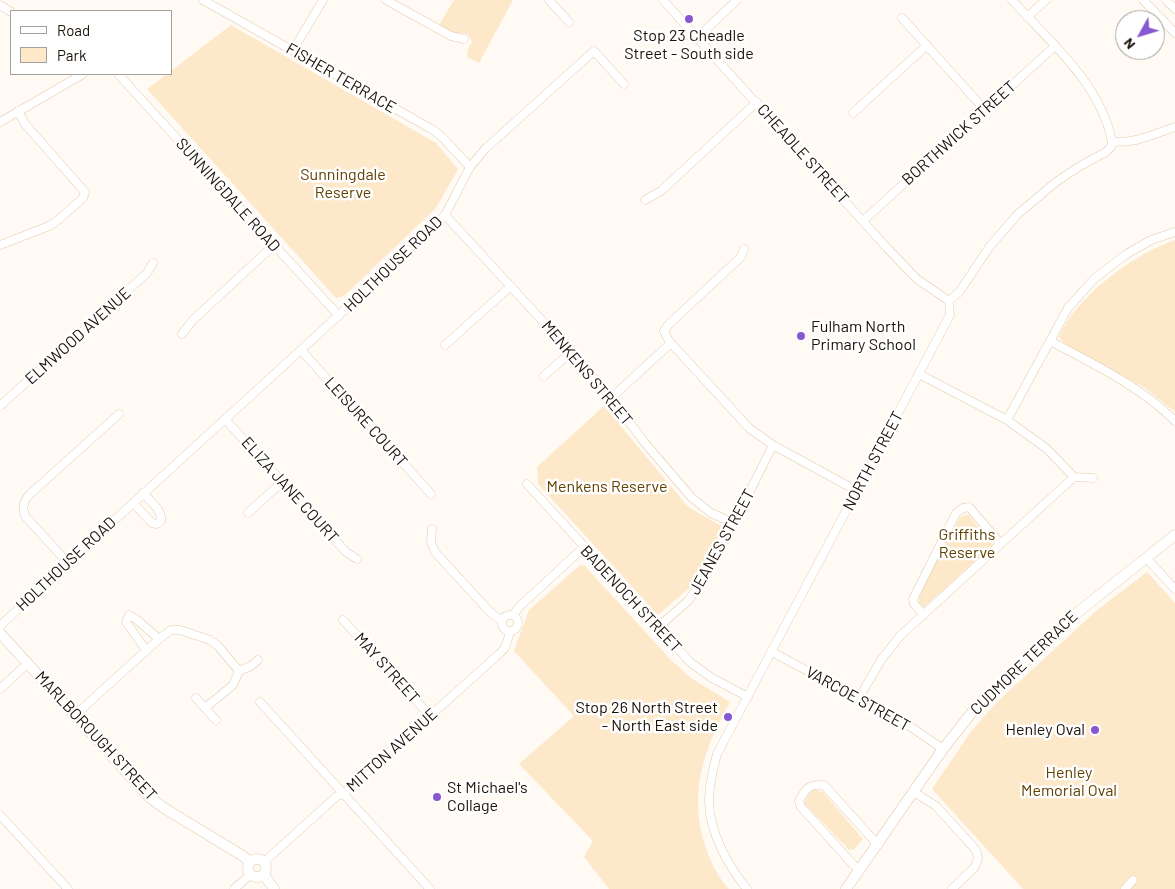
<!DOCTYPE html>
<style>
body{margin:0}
#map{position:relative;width:1175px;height:889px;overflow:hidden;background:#fffaf4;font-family:Barlow,sans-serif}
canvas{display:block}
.legend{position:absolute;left:10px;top:10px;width:162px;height:65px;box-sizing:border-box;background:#fff;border:1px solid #a4a19c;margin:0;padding:6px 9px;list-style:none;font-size:15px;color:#1b1308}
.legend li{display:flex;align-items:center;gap:10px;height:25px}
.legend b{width:25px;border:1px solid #a4a19c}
.north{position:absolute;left:1115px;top:10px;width:50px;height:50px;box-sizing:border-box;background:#fff;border:1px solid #a4a19c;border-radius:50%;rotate:231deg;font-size:14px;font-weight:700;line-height:20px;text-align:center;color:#1b1308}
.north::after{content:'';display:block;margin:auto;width:18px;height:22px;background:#8657d0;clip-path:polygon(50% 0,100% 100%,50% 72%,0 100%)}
</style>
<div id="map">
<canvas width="1175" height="889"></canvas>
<ul class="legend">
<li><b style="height:6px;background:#fff"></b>Road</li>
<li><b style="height:14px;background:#fee8ca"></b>Park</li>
</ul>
<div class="north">N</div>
</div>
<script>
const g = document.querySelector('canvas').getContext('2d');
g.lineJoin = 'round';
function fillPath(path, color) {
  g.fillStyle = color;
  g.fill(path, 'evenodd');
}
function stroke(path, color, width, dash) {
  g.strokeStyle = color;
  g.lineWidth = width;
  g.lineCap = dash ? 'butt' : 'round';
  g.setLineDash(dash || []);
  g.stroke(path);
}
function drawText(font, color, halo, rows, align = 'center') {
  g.font = font + ' Barlow,sans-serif';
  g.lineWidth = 5;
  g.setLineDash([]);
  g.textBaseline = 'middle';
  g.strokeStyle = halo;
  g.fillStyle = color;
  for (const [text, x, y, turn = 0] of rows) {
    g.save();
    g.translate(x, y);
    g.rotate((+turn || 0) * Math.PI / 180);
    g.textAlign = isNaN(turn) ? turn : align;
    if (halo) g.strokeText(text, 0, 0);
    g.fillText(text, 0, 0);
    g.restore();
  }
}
const green = new Path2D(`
 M 454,0 L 513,0 L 479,63 L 467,57 L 468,48 L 472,43 C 470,32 464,32 455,34 L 439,25 Z
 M 231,25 L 436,143 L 458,169 L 436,208 L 344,296 L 336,298 L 147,89 L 167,74 L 171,74 L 171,71 Z
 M 1175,240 L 1175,412 L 1145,388 L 1065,344 L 1059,337 C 1076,296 1134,254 1175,240 Z
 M 604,406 L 688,507 L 725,528 L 689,588 L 658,615 L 538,484 L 537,467 Z
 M 968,514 L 993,545 L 923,608 L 919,603 L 919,594 L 960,517 Z
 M 584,565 L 672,661 L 691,678 L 730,702 C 704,749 688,792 705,845 C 710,861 717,876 729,889 L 609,889 L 584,857 L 593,841 L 519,764 L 574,716 L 514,651 L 529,610 L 579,566 Z
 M 1147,572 L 1175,603 L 1175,889 L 1023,889 L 932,789 L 970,733 L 996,703 L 1097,610 Z
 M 812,789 L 823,792 L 863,839 L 854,849 L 849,850 L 804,803 Z`);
const minor = new Path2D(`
 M 203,0 L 433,130 L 442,137 L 470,167
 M 386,0 L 451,36 L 464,39
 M 549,0 L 569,22
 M 663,0 L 888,249 L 917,279 L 949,301
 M 1012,0 C 1050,42 1100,83 1112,141
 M 1143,0 L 1175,33
 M 1166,0 L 1175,9
 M 0,5 L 11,12
 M 1027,17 L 1046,0
 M 902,18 L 985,110
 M 698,37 L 737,0
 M 293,50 L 323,0
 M 118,74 L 339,316
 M 853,113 L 926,46
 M 0,122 L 83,74
 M 1112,141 C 1133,145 1156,133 1175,127
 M 645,200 L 661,191 L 757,102
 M 445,215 L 571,352 L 611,398 L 645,443 L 691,497 L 711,513 L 734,523
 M 864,220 L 1055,46
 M 0,245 L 49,226 L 57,221 L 83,198 L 85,192 L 25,124 L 18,111
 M 744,249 L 741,257 L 668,325 L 664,331 L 669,341 L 749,428 L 773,445 L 857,491
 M 949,301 L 960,291 L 990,246 L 1018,214 L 1056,182 L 1080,166 L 1106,152 L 1111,147 L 1112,141
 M 182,334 L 193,320 L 274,245
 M 1050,341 C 1093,364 1140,386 1175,421
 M 445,345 L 511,286
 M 301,350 L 431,494
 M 919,374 L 1007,420 L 1046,448 L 1074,477
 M 544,376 L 571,352
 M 611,398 L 671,343
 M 0,406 L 147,273 L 153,263
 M 225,419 L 346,552 L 357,559
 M 1007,420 L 1068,308 L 1094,279 L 1125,255 L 1151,240 L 1175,232
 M 1074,477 L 1093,478
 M 527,484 L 690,662 L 712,678 L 748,697
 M 133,503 L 152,523 L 157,524 L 161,521 C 163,511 150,501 143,493
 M 248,513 L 282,482
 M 432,529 L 431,542 L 435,552 L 490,612 L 502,621
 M 1146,558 L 1175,589
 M 67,562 L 25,516 C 22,508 23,502 29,495 L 119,414
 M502 623a8 8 0 1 1 16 0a8 8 0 1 1-16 0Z
 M 513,615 L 520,606 L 584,547
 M 924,615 L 914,604 L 913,599 L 956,513 L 963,508 L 969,507 L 1001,544
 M 343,620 L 430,716
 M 0,626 C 143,492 290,362 433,228 L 445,215 L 470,167 L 485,149 L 594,51 L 624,84
 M 657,628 L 688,601 L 695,591 L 734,523 L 773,445
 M 146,650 L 126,622 L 129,615 L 136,619 L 159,639
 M 772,652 L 902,721 L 943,749
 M 239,671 L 251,666 L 258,660
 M 0,689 L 28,663
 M 196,698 L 205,708
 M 859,698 L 881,660 L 900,636 L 1074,477
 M 260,702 L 430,889
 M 75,715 L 159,639 L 171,630 L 180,630 L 210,640 L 218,646 L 239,671 L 233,685 L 205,708 L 216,720
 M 914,792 L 936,806 L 976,850 L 978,858 L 975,867 L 952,889
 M 0,815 L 68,889
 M 264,862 L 337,796 L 343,794 L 499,654 L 505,648 L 510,632
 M 859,871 L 801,807 L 799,801 C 806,788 809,784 824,785 L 878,845
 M 234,889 L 250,875
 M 747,889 C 728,866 709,831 709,801 C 709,785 713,769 717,754 L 950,315 L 949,301
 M 1125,889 L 1133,880`);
const tertiary = new Path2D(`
 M 0,633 L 149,797 L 164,808 L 243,856 L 250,862
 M248 868a9 9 0 1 1 18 0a9 9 0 1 1-18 0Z
 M 264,875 L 274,889
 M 846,889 L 943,749 L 977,706 L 1073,616 L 1175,535`);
const markers = [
 [689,19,5,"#8657d0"],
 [801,336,5,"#8657d0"],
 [728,717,5,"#8657d0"],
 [1095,730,5,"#8657d0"],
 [437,797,5,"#8657d0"]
];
const poiNames = [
 ["Stop 23 Cheadle",689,36,"center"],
 ["Street - South side",689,54,"center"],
 ["Fulham North",811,327],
 ["Primary School",811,345],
 ["Stop 26 North Street",718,708,"right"],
 ["- North East side",718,726,"right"],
 ["Henley Oval",1085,730,"right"],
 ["St Michael's",447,788],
 ["Collage",447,806]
];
const streetNames = [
 ["FISHER TERRACE",341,78,30],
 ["BORTHWICK STREET",959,133,-42],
 ["CHEADLE STREET",803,154,48],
 ["SUNNINGDALE ROAD",228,195,48],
 ["HOLTHOUSE ROAD",393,264,-44],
 ["ELMWOOD AVENUE",78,336,-42],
 ["MENKENS STREET",587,373,50],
 ["LEISURE COURT",366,422,48],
 ["NORTH STREET",873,461,-62],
 ["ELIZA JANE COURT",290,490,48],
 ["JEANES STREET",722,542,-61],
 ["HOLTHOUSE ROAD",66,564,-43],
 ["BADENOCH STREET",631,599,47],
 ["CUDMORE TERRACE",1024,663,-44],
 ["MAY STREET",387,668,48],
 ["VARCOE STREET",858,699,29],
 ["MARLBOROUGH STREET",96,736,47],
 ["MITTON AVENUE",392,750,-42]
];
const parkNames = [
 ["Sunningdale",343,175],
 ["Reserve",343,193],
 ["Menkens Reserve",607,487],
 ["Griffiths",967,535],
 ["Reserve",967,553],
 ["Henley",1069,773],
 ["Memorial Oval",1069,791]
];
fillPath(green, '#fee8ca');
stroke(minor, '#e1c9aa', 9);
stroke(tertiary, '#e1c9aa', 11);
stroke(minor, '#fff', 8);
stroke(tertiary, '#fff', 10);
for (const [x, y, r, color] of markers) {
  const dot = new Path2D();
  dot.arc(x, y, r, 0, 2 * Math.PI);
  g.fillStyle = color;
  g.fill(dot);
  stroke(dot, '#fff', 2);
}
drawText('16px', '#1b1308', '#fff', poiNames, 'left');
drawText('16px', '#1b1308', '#fff', streetNames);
drawText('16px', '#624103', '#fff', parkNames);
</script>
